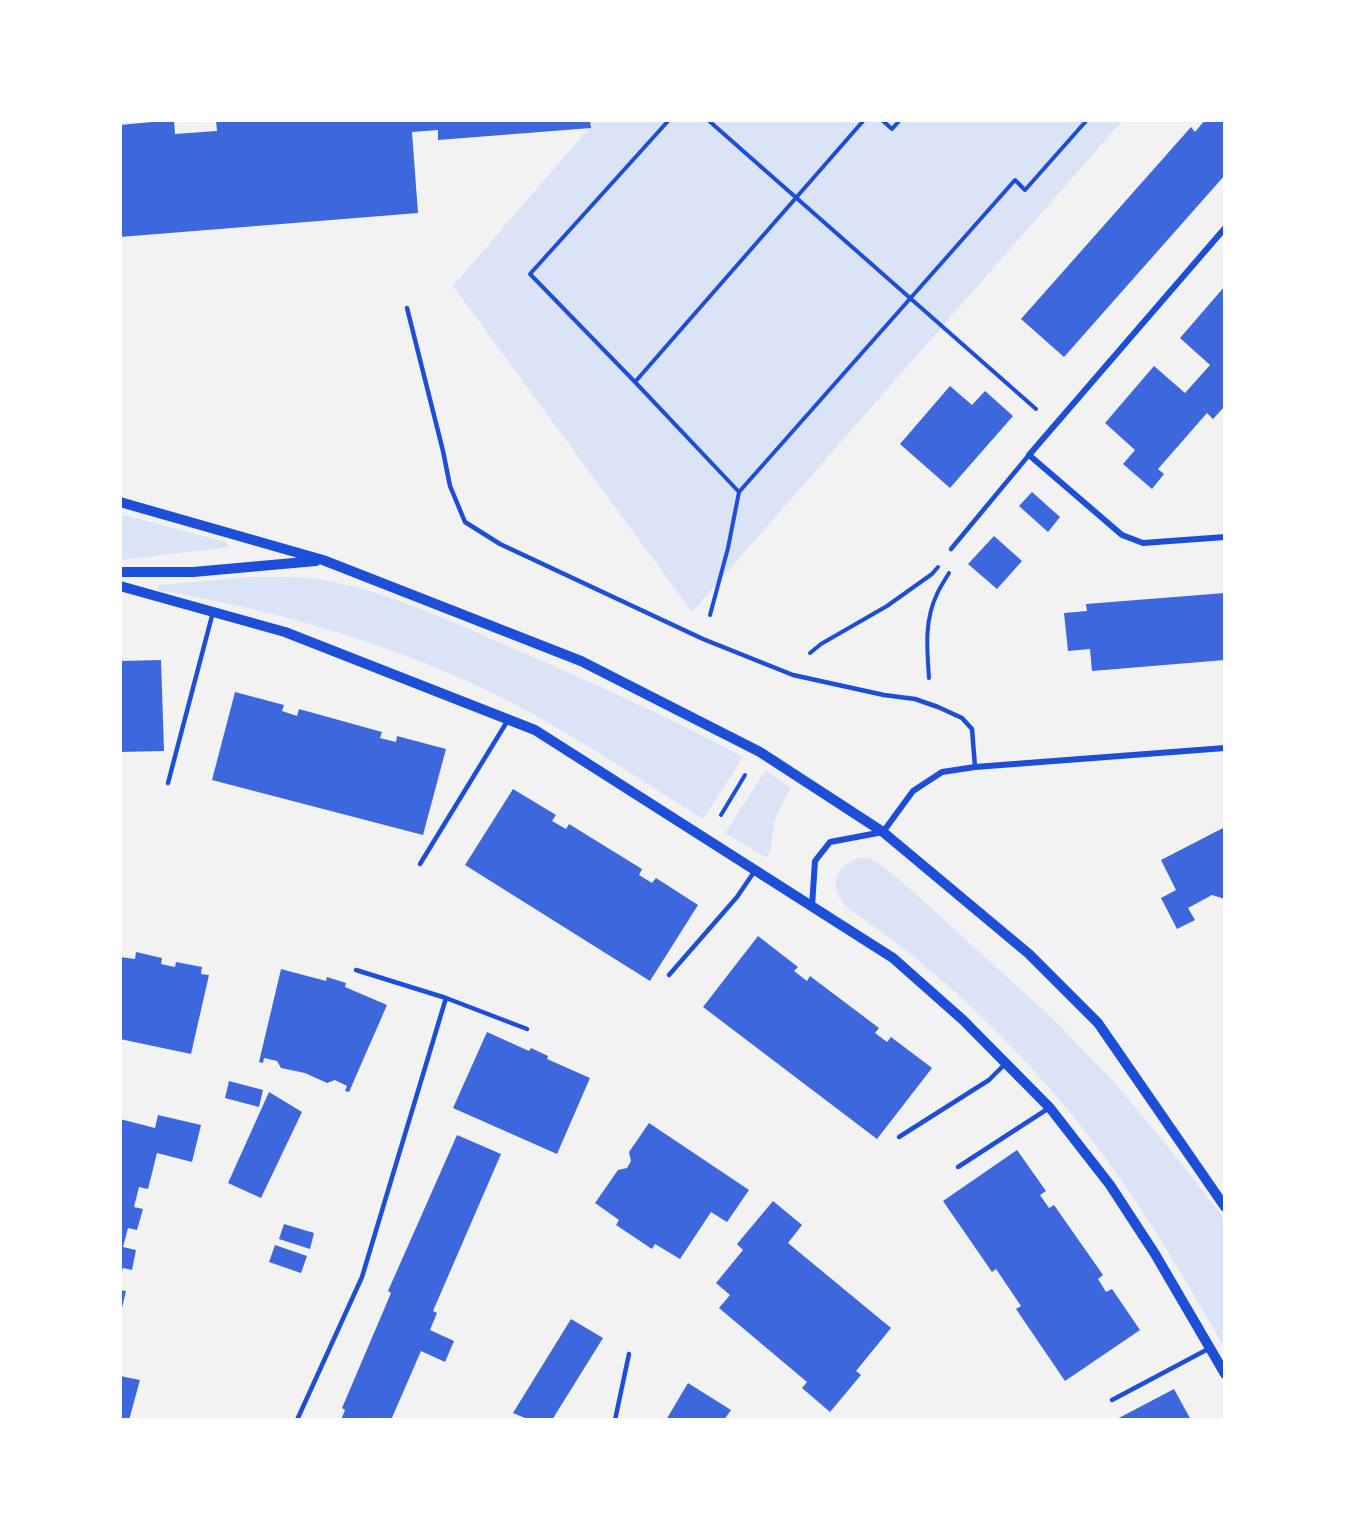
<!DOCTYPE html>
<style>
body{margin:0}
#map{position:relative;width:1345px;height:1540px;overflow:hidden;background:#f2f2f2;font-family:"Source Sans 3",sans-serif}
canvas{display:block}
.frame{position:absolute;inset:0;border:122px solid #fff;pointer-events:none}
</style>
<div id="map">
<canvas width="1345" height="1540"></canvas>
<div class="frame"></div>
</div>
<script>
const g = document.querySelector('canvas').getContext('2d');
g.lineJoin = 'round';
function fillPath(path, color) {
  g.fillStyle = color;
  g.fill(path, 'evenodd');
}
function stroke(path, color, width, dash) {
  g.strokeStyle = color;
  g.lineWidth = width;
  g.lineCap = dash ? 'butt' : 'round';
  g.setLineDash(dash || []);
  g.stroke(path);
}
const green = new Path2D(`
 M 596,120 L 1123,120 L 692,612 L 453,286 Z
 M 120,514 L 226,542 L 230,547 L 120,560 Z
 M 251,577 C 277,577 303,576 328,581 C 395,593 470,630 533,657 C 604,688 675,720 743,757 L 703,819 C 649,785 596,750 540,718 C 422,652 289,612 157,590 L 158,585 Z
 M 766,770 L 790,788 L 774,822 L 771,849 L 767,858 L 725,833 Z
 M 858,858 L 868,858 L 877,862 L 908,887 L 1052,1018 L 1112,1080 L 1161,1138 L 1221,1214 L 1225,1219 L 1225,1348 C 1188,1285 1152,1222 1109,1163 C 1039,1066 945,973 846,907 C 829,886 833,869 858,858 Z`);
const building = new Path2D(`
 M 174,120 L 175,134 L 217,131 L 216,120 L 590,120 L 591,128 L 438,140 L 438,130 L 412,132 L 418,213 L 120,237 L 120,125 Z
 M 1205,120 L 1225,120 L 1225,175 L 1064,357 L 1021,319 L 1191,127 L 1195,132 Z
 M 1225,286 L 1225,406 L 1213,419 L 1207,413 L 1158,469 L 1164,474 L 1152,489 L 1123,464 L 1135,450 L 1105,423 L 1154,366 L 1185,393 L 1210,365 L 1180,338 Z
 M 950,386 L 972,405 L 985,391 L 1013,416 L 950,488 L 900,444 Z
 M 1032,492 L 1060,517 L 1048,532 L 1019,506 Z
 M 994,536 L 1022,561 L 997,589 L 968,564 Z
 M 1225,593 L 1225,660 L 1092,671 L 1090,649 L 1068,651 L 1064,613 L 1087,611 L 1086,604 Z
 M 161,660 L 164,751 L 120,752 L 120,661 Z
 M 235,692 L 284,705 L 282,711 L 297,716 L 299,709 L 382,732 L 380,738 L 396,742 L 397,736 L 446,749 L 423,835 L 212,780 Z
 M 513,789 L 556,815 L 552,821 L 566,829 L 569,824 L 642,869 L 639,875 L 652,883 L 656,878 L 698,905 L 650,981 L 465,865 Z
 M 1225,827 L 1225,899 L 1212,895 L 1188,908 L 1195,920 L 1177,929 L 1161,898 L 1176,890 L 1161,860 Z
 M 758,936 L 798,967 L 794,971 L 807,981 L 810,976 L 879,1028 L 875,1033 L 887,1042 L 891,1037 L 932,1068 L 877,1139 L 703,1007 Z
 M 136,952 L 162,958 L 161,964 L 175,967 L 176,962 L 202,967 L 201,974 L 209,975 L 191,1054 L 120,1039 L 120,957 L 135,959 Z
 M 281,969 L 326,981 L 327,977 L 346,983 L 345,987 L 387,1005 L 349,1092 L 345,1091 L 347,1086 L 335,1080 L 327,1083 L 305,1073 L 281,1068 L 277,1061 L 264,1058 L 263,1063 L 259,1062 Z
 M 487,1032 L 529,1051 L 531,1048 L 548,1056 L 547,1059 L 590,1078 L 557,1154 L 453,1108 Z
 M 229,1081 L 263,1090 L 259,1107 L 225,1098 Z
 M 269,1092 L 302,1112 L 261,1198 L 228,1183 Z
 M 158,1115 L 201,1125 L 192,1162 L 157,1153 L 148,1189 L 139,1187 L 134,1207 L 143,1209 L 137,1230 L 128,1228 L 123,1247 L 136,1250 L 132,1270 L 123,1268 L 120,1277 L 120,1119 L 155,1128 Z
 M 649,1123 L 749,1190 L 727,1222 L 711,1212 L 680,1259 L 655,1244 L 652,1249 L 616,1225 L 619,1220 L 595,1203 L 618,1170 L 627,1168 L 631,1161 L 629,1152 Z
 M 457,1135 L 501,1154 L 433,1311 L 437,1313 L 430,1330 L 454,1341 L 445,1362 L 421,1351 L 391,1420 L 341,1420 L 345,1410 L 342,1408 L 391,1293 L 388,1291 Z
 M 1017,1150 L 1046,1191 L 1040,1195 L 1049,1208 L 1054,1205 L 1103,1275 L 1098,1279 L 1106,1292 L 1112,1289 L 1140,1330 L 1065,1381 L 1016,1309 L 1021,1306 L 996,1269 L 992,1272 L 943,1201 Z
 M 773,1201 L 802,1225 L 788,1243 L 891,1328 L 856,1371 L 861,1375 L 830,1412 L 802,1388 L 807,1382 L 719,1308 L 730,1295 L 716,1283 L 743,1250 L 737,1244 Z
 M 284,1224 L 314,1233 L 310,1249 L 279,1239 Z
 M 275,1245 L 307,1256 L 301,1273 L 269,1262 Z
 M 120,1290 L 126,1291 L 121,1312 L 120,1312 Z
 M 571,1319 L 603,1338 L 552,1420 L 530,1420 L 513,1413 Z
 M 120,1376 L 140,1380 L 129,1420 L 120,1419 Z
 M 688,1383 L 731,1410 L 724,1420 L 666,1420 Z
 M 1174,1389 L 1191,1420 L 1115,1420 Z`);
const path = new Path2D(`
 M 669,120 L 530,274 L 635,382 L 739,492 L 1015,180 L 1025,190 L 1087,120
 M 708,120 L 1036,409
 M 882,120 L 892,129 L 900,120
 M 635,382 L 864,120
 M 710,615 L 728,548 L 739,492
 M 810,653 L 821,644 L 887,606 L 932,574 L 938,567
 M 929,678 C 927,649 924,621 937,594 C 940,587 945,580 949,573
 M 721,815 L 745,775`);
const service = new Path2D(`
 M 407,308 L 443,451 L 450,486 L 465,522 L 500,544 L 703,639 L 793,675 L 884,695 L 915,699 L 938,707 L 962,718 L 972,729 L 975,767
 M 951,549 L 1029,455
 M 168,783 L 213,612
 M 420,864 L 508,720
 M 356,970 L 446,998 L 527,1029
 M 669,975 L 737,897 L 754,872
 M 899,1137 L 989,1080 L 1005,1064
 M 958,1167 L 1049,1108
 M 1112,1400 L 1210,1348
 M 297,1420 L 362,1277 L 446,998
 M 615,1420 L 629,1354`);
const minor = new Path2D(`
 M 1225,228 L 1029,455 L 1122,535 L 1143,543 L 1225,537
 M 812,906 L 815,861 L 830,842 L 883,832 L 913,791 L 942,772 L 975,767 L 1225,748`);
const tertiary = new Path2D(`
 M 120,502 L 323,560 L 581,661 L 760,752 L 883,832 L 1029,954 L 1098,1023 L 1225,1207
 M 120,572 L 193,572 L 316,561
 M 120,586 L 285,632 L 535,730 L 893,958 L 963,1020 L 1050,1108 L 1110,1185 L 1155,1254 L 1225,1374`);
fillPath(green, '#dbe4f7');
fillPath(building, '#3d67dc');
stroke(path, '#1d4ed8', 4);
stroke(service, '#1d4ed8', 4.5);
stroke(minor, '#1d4ed8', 6);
stroke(tertiary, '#1d4ed8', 10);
</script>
